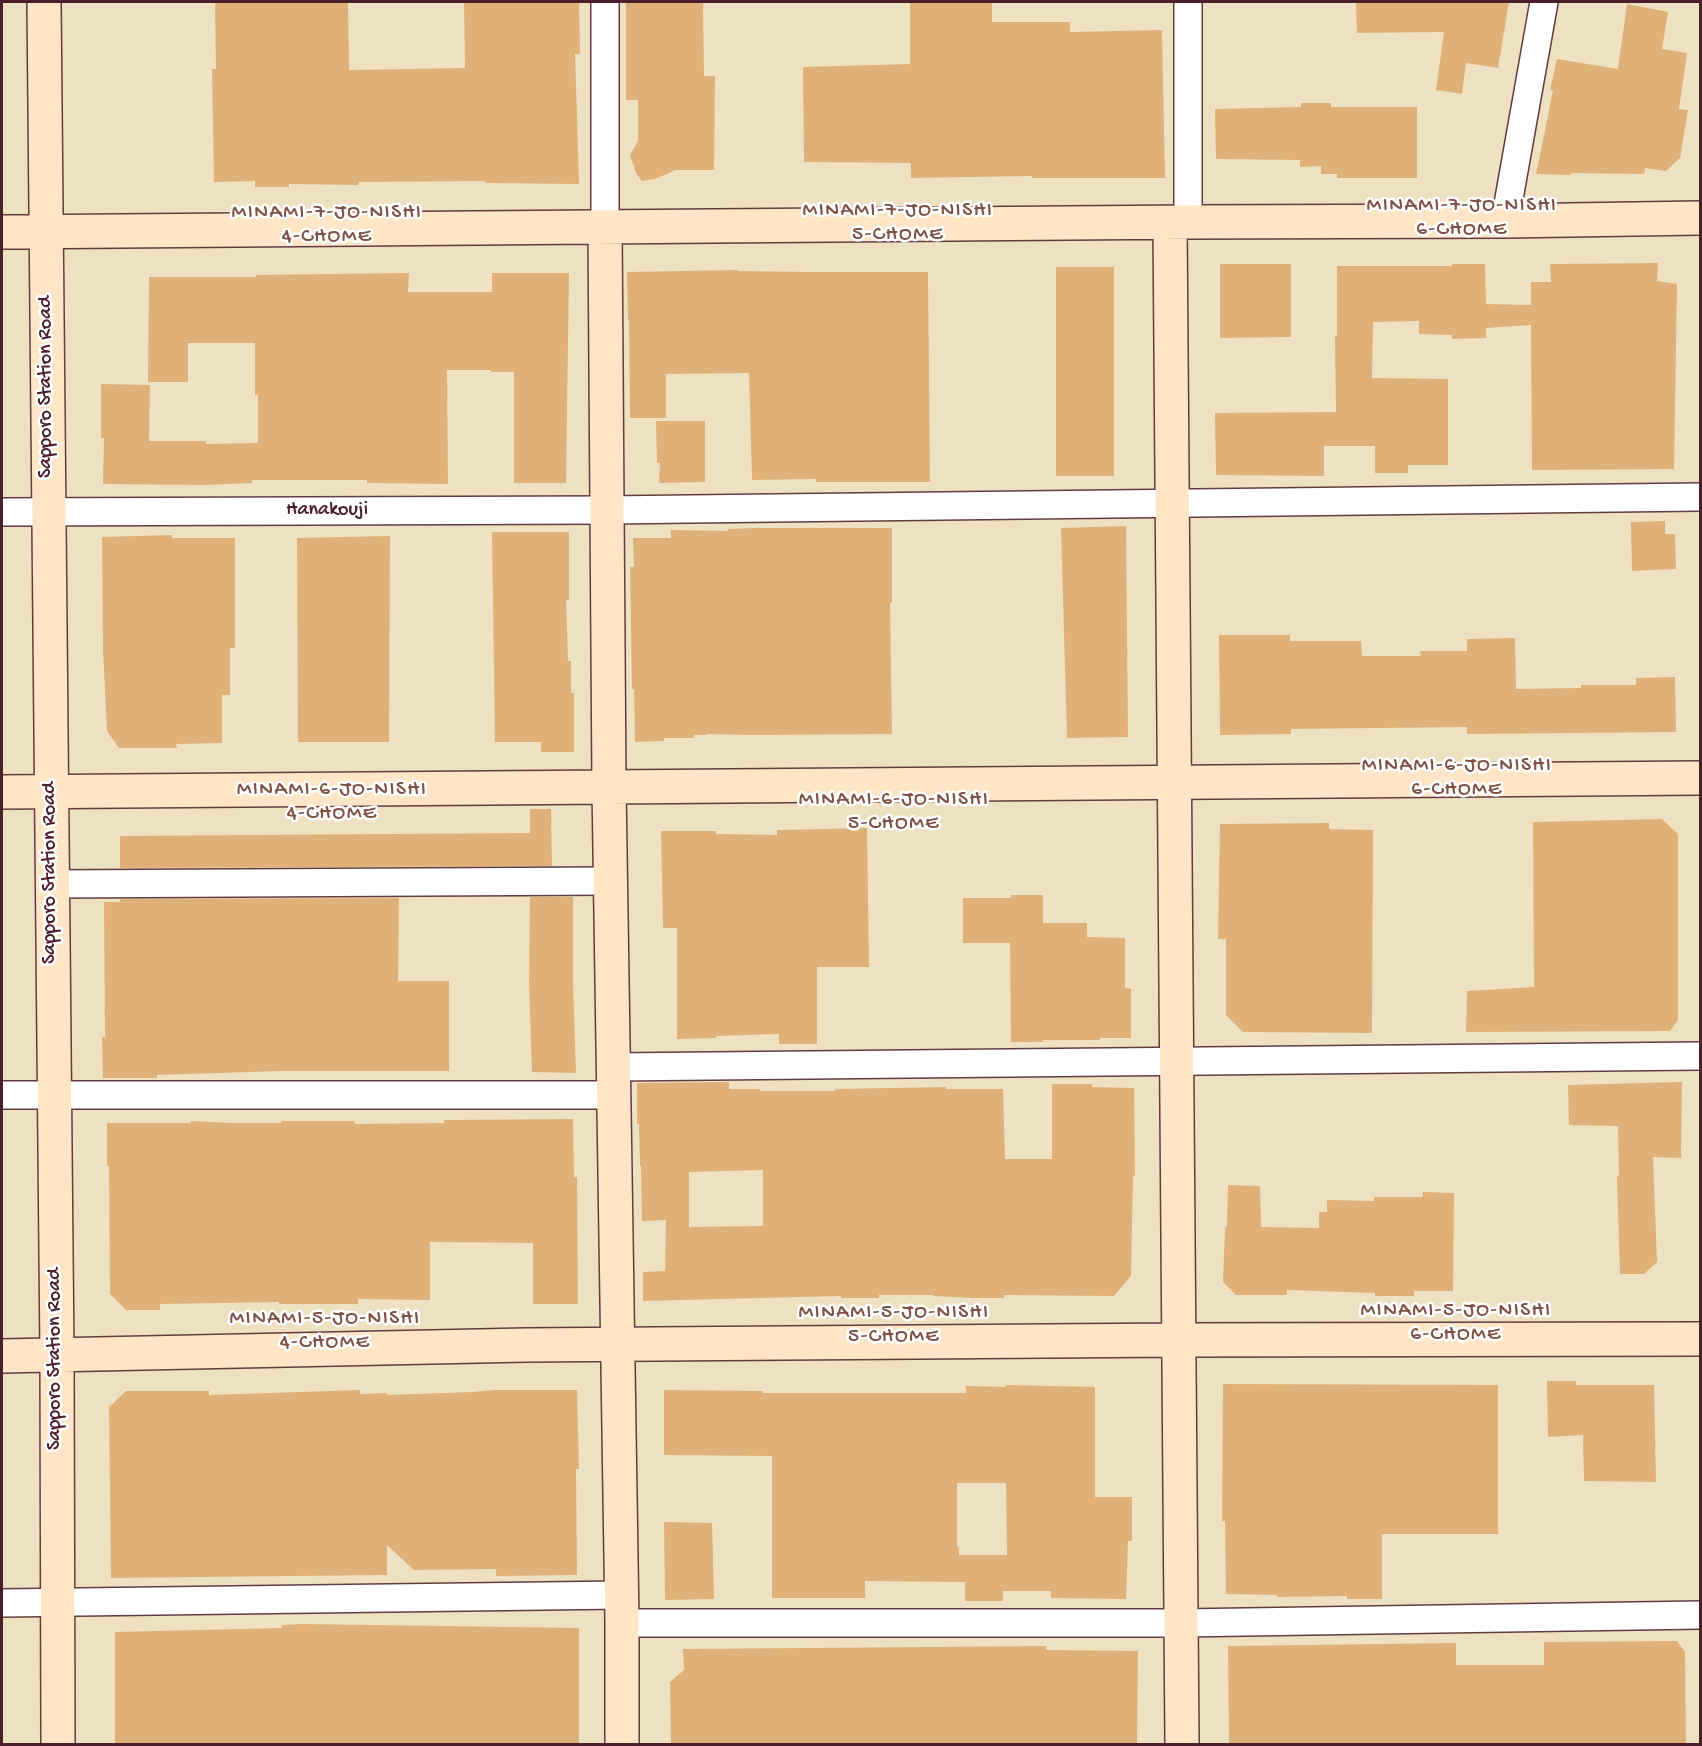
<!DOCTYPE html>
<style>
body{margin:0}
#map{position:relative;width:1702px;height:1746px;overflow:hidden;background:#eee1c2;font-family:"Gochi Hand",sans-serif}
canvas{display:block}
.frame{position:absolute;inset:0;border:3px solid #4a1f2b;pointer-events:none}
</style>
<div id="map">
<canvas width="1702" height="1746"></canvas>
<div class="frame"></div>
</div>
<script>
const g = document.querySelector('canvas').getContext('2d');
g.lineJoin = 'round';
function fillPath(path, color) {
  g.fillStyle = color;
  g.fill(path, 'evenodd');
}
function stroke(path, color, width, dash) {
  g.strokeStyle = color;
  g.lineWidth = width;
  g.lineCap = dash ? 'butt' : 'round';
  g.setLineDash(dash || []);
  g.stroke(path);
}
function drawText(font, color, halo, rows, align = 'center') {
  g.font = font + ' "Gochi Hand",sans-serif';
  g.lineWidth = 5;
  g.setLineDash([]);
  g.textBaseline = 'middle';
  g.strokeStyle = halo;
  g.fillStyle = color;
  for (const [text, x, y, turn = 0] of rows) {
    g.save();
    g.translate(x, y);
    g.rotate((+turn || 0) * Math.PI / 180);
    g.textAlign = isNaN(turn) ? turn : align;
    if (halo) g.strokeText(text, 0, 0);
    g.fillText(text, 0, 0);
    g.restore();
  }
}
const building = new Path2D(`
 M 215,2 L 348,2 L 349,70 L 465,68 L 464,2 L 579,2 L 580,54 L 575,54 L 579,184 L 485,183 L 485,181 L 359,182 L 358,185 L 289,184 L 289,187 L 255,187 L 255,181 L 214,182 L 212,69 L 216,69 Z
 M 626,2 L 703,2 L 704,76 L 715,76 L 714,170 L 676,170 L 655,179 L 642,181 L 636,173 L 630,155 L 638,141 L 638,100 L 626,100 Z
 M 910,2 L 992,2 L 992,22 L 1070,22 L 1070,32 L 1162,30 L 1165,178 L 1032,178 L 1032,176 L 911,178 L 911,163 L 804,162 L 803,67 L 910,64 Z
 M 1356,2 L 1509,2 L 1498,68 L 1466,63 L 1462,94 L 1436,90 L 1444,32 L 1357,33 Z
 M 1627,4 L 1668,12 L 1662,49 L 1687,53 L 1679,109 L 1688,110 L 1680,158 L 1666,171 L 1645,168 L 1644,174 L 1571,173 L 1571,175 L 1536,174 L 1547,121 L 1553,90 L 1550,90 L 1557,59 L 1618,69 Z
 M 1301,103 L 1331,103 L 1331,107 L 1417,107 L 1417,178 L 1337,178 L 1337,174 L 1321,174 L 1321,166 L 1300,167 L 1300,160 L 1216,159 L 1215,109 L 1301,107 Z
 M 1658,263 L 1657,281 L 1677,284 L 1674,469 L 1532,470 L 1531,325 L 1486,328 L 1486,338 L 1452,339 L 1452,335 L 1419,334 L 1419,321 L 1373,322 L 1372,378 L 1448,379 L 1448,465 L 1408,465 L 1408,473 L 1375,473 L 1375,446 L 1324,446 L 1324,476 L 1216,475 L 1215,413 L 1336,412 L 1335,336 L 1337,336 L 1337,266 L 1452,266 L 1452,264 L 1485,264 L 1486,304 L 1531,305 L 1531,282 L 1551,282 L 1550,264 Z
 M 1220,264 L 1291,264 L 1291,337 L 1220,338 Z
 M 1056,267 L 1114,267 L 1114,476 L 1056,476 Z
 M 738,270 L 738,271 L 810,272 L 928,272 L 930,482 L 816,482 L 816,479 L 752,480 L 749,373 L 666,374 L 666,418 L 630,418 L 629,320 L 628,321 L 627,272 Z
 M 409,273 L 408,292 L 492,292 L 492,273 L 569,273 L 566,483 L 514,483 L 514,372 L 491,372 L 491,370 L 447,370 L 448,484 L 367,483 L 367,480 L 252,480 L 252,483 L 205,485 L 103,484 L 104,438 L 101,438 L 101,384 L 150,385 L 149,441 L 206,441 L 206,444 L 258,443 L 258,395 L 255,395 L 255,343 L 188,343 L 188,382 L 148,382 L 149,277 L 256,277 L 256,275 Z
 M 656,421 L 705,421 L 705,482 L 659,483 L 660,463 L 657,463 Z
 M 1665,521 L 1665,534 L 1675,534 L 1676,569 L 1632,571 L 1631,522 Z
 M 1126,526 L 1128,737 L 1067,738 L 1061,528 Z
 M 755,528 L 892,528 L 892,603 L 890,603 L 892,734 L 752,735 L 707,734 L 707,735 L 694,735 L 694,738 L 664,738 L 664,741 L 635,742 L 634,689 L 632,689 L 630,567 L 634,567 L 633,538 L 671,538 L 671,530 L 728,531 L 728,529 Z
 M 492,532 L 569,532 L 569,600 L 566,600 L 568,661 L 571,661 L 571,693 L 574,693 L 574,752 L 541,752 L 541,742 L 495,742 Z
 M 172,535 L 172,538 L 235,538 L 235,648 L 230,648 L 230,695 L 222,695 L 222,743 L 176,744 L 177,748 L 119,748 L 107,731 L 103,650 L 102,537 Z
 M 390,536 L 389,742 L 298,742 L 297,538 Z
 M 1219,635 L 1290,635 L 1290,641 L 1361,641 L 1362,656 L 1421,656 L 1420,651 L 1467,651 L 1467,639 L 1515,638 L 1516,689 L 1581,688 L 1581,685 L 1636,685 L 1636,678 L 1675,677 L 1676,732 L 1467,734 L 1467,727 L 1291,729 L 1291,734 L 1220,735 Z
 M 530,809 L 551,809 L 552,866 L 120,868 L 120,836 L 530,833 Z
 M 1662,819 L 1678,834 L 1678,1020 L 1670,1031 L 1466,1032 L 1467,991 L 1534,987 L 1533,822 Z
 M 1329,823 L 1329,829 L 1373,830 L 1372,1033 L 1243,1032 L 1226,1015 L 1226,939 L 1218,939 L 1220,824 Z
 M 867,828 L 869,967 L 817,967 L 817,1044 L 779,1044 L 779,1034 L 716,1036 L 716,1038 L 677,1039 L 677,928 L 663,928 L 661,831 L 716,831 L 716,834 L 777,835 L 777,830 Z
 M 1011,895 L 1043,895 L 1043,923 L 1087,923 L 1087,937 L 1125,938 L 1125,988 L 1131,989 L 1131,1038 L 1100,1038 L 1100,1040 L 1043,1040 L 1043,1042 L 1011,1042 L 1010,943 L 963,943 L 963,898 L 1011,898 Z
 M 530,897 L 573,897 L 573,983 L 576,1073 L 532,1072 L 529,983 Z
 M 399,898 L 398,981 L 449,981 L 449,1071 L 281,1071 L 157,1075 L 157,1078 L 103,1078 L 102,1037 L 105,1037 L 104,902 L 120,902 L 120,899 Z
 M 729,1082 L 729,1089 L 760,1089 L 760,1091 L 835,1091 L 835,1089 L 946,1087 L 946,1089 L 1003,1089 L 1005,1159 L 1052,1159 L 1052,1084 L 1092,1084 L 1092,1087 L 1134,1088 L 1135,1176 L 1133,1175 L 1131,1276 L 1114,1296 L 1004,1295 L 1004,1298 L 972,1298 L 933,1296 L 933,1295 L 879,1295 L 879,1298 L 841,1298 L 841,1296 L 643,1301 L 643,1272 L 665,1271 L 666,1220 L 642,1221 L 641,1166 L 640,1166 L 639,1124 L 637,1124 L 637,1083 ZM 763,1170 L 763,1226 L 689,1227 L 689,1172 Z
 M 1682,1082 L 1681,1158 L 1653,1157 L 1657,1262 L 1644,1274 L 1620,1274 L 1617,1176 L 1619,1176 L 1618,1126 L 1569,1125 L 1568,1085 Z
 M 573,1119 L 574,1177 L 577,1177 L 578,1304 L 533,1304 L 533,1243 L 430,1242 L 430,1300 L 358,1299 L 358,1304 L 279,1304 L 279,1302 L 160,1304 L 160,1310 L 126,1310 L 110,1294 L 109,1166 L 107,1166 L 107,1123 L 191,1123 L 191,1121 L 231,1123 L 281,1123 L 281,1121 L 354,1121 L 355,1124 L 444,1123 L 444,1120 Z
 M 1228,1185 L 1260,1186 L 1261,1227 L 1319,1228 L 1319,1212 L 1327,1212 L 1327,1200 L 1374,1201 L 1374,1197 L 1423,1197 L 1423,1192 L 1454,1193 L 1453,1291 L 1414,1291 L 1414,1296 L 1375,1296 L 1375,1293 L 1287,1290 L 1287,1295 L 1236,1295 L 1223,1282 L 1225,1227 L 1227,1227 Z
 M 1547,1381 L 1576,1381 L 1576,1385 L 1654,1385 L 1656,1482 L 1584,1481 L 1583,1435 L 1548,1437 Z
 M 1223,1384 L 1498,1385 L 1498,1534 L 1382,1534 L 1382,1599 L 1347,1599 L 1347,1596 L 1277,1597 L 1277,1595 L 1226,1594 L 1225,1521 L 1222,1521 Z
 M 1006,1385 L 1095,1387 L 1095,1497 L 1132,1497 L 1132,1541 L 1128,1541 L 1126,1599 L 1051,1598 L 1051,1591 L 1003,1591 L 1003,1601 L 965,1601 L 965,1582 L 865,1581 L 865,1598 L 772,1598 L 772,1456 L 664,1455 L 664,1390 L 763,1391 L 763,1393 L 966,1393 L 966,1386 L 1006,1387 ZM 957,1483 L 1006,1483 L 1007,1555 L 959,1555 L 959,1547 L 957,1547 Z
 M 360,1390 L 360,1394 L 387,1393 L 387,1395 L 473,1392 L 494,1390 L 577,1390 L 579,1469 L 576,1469 L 577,1575 L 496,1576 L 496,1569 L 414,1570 L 387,1545 L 387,1575 L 111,1578 L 109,1407 L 126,1391 L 209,1391 L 209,1395 Z
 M 664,1522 L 712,1523 L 714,1599 L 665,1600 Z
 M 302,1624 L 579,1628 L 579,1744 L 115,1744 L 115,1632 L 282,1628 L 282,1625 Z
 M 1677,1641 L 1685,1652 L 1686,1744 L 1229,1744 L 1228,1646 L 1456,1643 L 1456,1665 L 1544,1665 L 1544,1642 Z
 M 1046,1646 L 1046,1650 L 1138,1651 L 1137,1744 L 671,1744 L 670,1682 L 684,1670 L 683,1649 Z`);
const street = new Path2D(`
 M 605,2 L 605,227
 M 1505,221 L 1544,2
 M 1188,222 L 1188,2
 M 2,512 L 606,510 L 1700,497
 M 52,884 L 610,881
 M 613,1067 L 1700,1056
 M 2,1095 L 613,1095
 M 2,1603 L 621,1595
 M 622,1623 L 1181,1623 L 1700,1615`);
const secondary = new Path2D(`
 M 44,2 L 57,1355 L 58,1744
 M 1170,223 L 1182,1744
 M 605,227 L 609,787 L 622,1623 L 622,1744
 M 2,232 L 1188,222 L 1505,221 L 1700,218
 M 2,792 L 1700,778
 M 2,1356 L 526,1345 L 1178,1340 L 1700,1339`);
const streetNames = [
 ["Sapporo Station Road",47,387,-90],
 ["Hanakouji",327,511],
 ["Sapporo Station Road",51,873,-90],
 ["Sapporo Station Road",56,1359,-90]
];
const neighbourhoodNames = [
 ["MINAMI-7-JO-NISHI",1462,207],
 ["6-CHOME",1462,231],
 ["MINAMI-7-JO-NISHI",898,212],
 ["5-CHOME",898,236],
 ["MINAMI-7-JO-NISHI",327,214],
 ["4-CHOME",327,238],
 ["MINAMI-6-JO-NISHI",1457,767],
 ["6-CHOME",1457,791],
 ["MINAMI-6-JO-NISHI",332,791],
 ["4-CHOME",332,815],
 ["MINAMI-6-JO-NISHI",894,801],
 ["5-CHOME",894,825],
 ["MINAMI-5-JO-NISHI",1456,1312],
 ["6-CHOME",1456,1336],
 ["MINAMI-5-JO-NISHI",894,1314],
 ["5-CHOME",894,1338],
 ["MINAMI-5-JO-NISHI",325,1320],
 ["4-CHOME",325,1344]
];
fillPath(building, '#dfb179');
stroke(street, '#633c42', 30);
stroke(secondary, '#633c42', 36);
stroke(street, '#fff', 27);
stroke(secondary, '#fde5c5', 33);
drawText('20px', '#4a1f2b', '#fff', streetNames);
g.letterSpacing = '1.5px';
drawText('21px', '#7e5246', '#fff', neighbourhoodNames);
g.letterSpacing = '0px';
</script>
